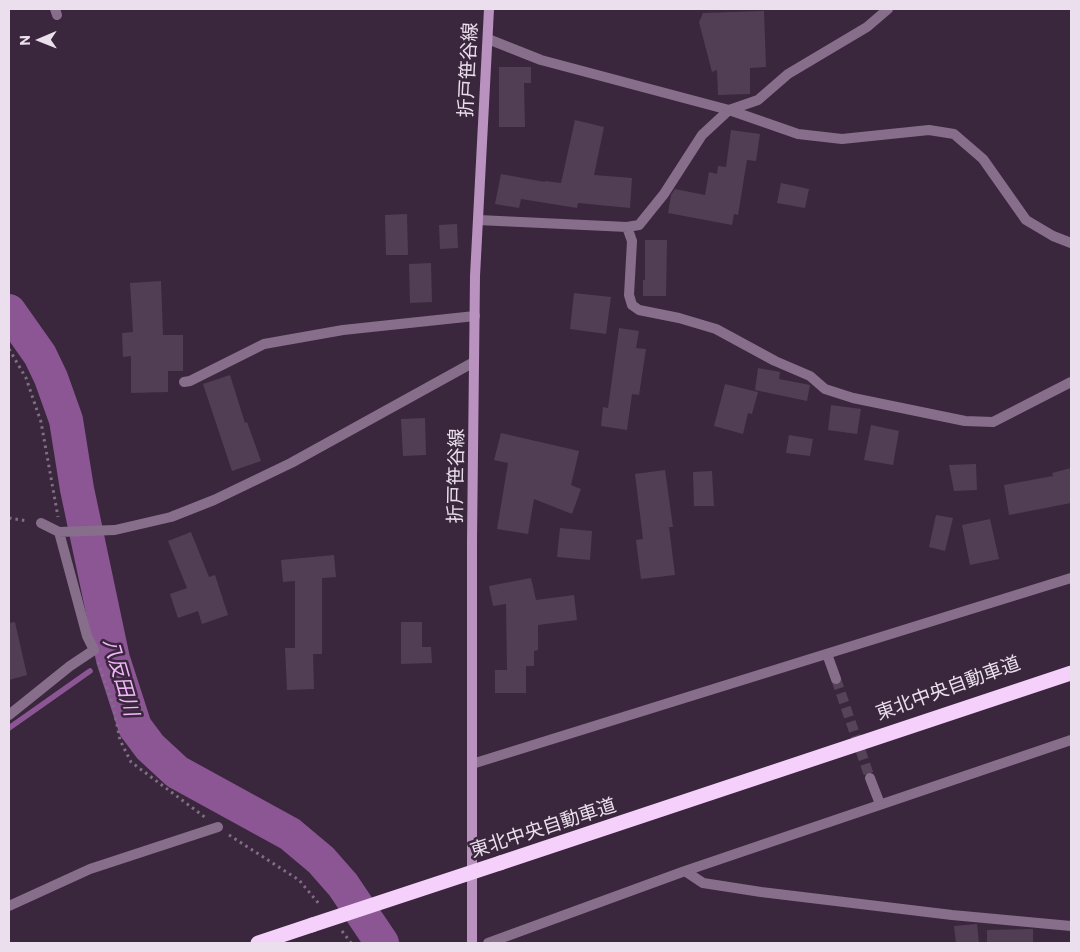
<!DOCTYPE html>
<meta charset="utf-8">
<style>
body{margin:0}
#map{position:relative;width:1080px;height:952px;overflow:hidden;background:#3a273d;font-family:Commissioner,sans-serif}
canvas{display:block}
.frame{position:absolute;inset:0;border:10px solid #ebdfed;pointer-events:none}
.north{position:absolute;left:15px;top:15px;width:50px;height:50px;-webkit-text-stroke:4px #3a273d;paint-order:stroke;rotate:269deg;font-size:14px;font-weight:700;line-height:20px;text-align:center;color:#ebdfed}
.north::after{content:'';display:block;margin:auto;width:18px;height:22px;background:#ebdfed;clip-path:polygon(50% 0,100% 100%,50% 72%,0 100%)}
</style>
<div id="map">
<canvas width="1080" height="952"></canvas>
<div class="frame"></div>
<div class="north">N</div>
</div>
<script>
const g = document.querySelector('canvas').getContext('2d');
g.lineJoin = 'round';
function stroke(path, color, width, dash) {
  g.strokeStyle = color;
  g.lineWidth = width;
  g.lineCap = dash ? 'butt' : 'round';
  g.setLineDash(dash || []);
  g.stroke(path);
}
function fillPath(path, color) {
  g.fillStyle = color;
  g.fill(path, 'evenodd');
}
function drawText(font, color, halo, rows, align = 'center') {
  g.font = font + ' Commissioner,"Noto Sans JP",sans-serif';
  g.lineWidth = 5;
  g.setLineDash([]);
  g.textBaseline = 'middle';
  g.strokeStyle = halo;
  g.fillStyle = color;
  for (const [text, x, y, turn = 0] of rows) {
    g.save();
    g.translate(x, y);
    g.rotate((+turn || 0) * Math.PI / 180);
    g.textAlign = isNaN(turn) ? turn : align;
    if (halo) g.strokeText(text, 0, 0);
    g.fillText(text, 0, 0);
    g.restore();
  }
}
const stream = new Path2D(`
 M 9,728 L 90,671`);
const river = new Path2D(`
 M 9,311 L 40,355 L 51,378 L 66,420 L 77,489 L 113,659 L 135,727 L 150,747 L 177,772 L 290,834 L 321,860 L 343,885 L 382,943`);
const building = new Path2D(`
 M 764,11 L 766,67 L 750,68 L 750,94 L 718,95 L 717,70 L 712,72 L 699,22 L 703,13 Z
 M 499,67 L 531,67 L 531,83 L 524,83 L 525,127 L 499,127 Z
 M 575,120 L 604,127 L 594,175 L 632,178 L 630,208 L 578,203 L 577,208 L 521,199 L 519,208 L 495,204 L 501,174 L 545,182 L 545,181 L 561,183 Z
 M 731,130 L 760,134 L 756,161 L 747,160 L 738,215 L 734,214 L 732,225 L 668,213 L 671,195 L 675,189 L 705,195 L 709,172 L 717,174 L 718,166 L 726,167 Z
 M 781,183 L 809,189 L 805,208 L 777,203 Z
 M 407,214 L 408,255 L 386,255 L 385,215 Z
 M 457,224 L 458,248 L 440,249 L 439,225 Z
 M 645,240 L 667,240 L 666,296 L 643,296 L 643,280 L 645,280 Z
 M 431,263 L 432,302 L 410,303 L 409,264 Z
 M 161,281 L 163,335 L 183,335 L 183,371 L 168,371 L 168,392 L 131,393 L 131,356 L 123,357 L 122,333 L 133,332 L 130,283 Z
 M 574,293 L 611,297 L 606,334 L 570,329 Z
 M 619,328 L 639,331 L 636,348 L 646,349 L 639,395 L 632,394 L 627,430 L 601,426 L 603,407 L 608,408 Z
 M 758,368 L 780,372 L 779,379 L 810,385 L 807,401 L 755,390 Z
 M 230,375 L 245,423 L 247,422 L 261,461 L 232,471 L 203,384 Z
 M 725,384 L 758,392 L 752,414 L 748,413 L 743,434 L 714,426 Z
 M 831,405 L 861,409 L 857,434 L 828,430 Z
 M 425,418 L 426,455 L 403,456 L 401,419 Z
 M 871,425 L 899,431 L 893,465 L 864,460 Z
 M 501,433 L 579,451 L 571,485 L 581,489 L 572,514 L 534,499 L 528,534 L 497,529 L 508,463 L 494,460 Z
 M 789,435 L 813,439 L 810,456 L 786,453 Z
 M 976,464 L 977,490 L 954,491 L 949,465 Z
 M 1071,468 L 1071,503 L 1009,515 L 1004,485 L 1053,476 L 1052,473 Z
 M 665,470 L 673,527 L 669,527 L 675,575 L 641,579 L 636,540 L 643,539 L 635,474 Z
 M 712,471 L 714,506 L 694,506 L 693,472 Z
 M 936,515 L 953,518 L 945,551 L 929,547 Z
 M 990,519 L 999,559 L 970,565 L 962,525 Z
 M 560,528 L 592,531 L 590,560 L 557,557 Z
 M 191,532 L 209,577 L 215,575 L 228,615 L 202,624 L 198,611 L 178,618 L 170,594 L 187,588 L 168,541 Z
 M 334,555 L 336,577 L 322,578 L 322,654 L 313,654 L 314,689 L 287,690 L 285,648 L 295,648 L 295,581 L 283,582 L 281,560 Z
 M 531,578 L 536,600 L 574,595 L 577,620 L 538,625 L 538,650 L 534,651 L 534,666 L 526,666 L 526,693 L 495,693 L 495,670 L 507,670 L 506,604 L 493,606 L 489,586 Z
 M 15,622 L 27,675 L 9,680 L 9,623 Z
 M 401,622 L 422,622 L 422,647 L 431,647 L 432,663 L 401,664 Z
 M 977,924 L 979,943 L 956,943 L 954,926 Z
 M 1033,929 L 1033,943 L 987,943 L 987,930 Z`);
const minorTunnel = new Path2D(`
 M 836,679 L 870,778`);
const path = new Path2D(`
 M 9,349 L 26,378 L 41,422 L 58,517
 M 9,518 L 28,521
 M 98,662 L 113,705 L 120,740 L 131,762 L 206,818
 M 229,835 L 299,880 L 320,905
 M 342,931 L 351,943`);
const minor = new Path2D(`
 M 55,9 L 57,15
 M 488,39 L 541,60 L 729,110 L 798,134 L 842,139 L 929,130 L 954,134 L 983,159 L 1026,220 L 1053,236 L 1071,243
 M 478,220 L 627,227 L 639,225 L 664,194 L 702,135 L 729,110 L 758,100 L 788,74 L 867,27 L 888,9
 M 627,227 L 632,241 L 629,295 L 632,305 L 639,310 L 679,318 L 716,329 L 775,361 L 810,376 L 825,389 L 853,398 L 965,421 L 993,422 L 1071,382
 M 184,382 L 190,381 L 264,344 L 343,330 L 475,316
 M 41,523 L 59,532 L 115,530 L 171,517 L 214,500 L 291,463 L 474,362
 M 827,654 L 836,679
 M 9,715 L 70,666 L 94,650 L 87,636 L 59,532
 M 472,764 L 1071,578
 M 870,778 L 880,804
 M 685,871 L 703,883 L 761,892 L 952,915 L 1071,926
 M 9,906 L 90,869 L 218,827
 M 488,943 L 685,871 L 1071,740`);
const secondary = new Path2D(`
 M 472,943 L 472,540 L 475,276 L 489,9`);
const motorway = new Path2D(`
 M 500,863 L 1071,673
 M 258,943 L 312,925`);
const motorwayBridge = new Path2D(`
 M 312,925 L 500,863`);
const streetNames = [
 ["折戸笹谷線",468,70,-87],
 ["折戸笹谷線",456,476,-89],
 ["東北中央自動車道",948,688,-20],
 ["東北中央自動車道",543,828,-18]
];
const waterNames = [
 ["八反田川",121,677,74]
];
stroke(stream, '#8c5695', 5.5);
stroke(river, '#8c5695', 34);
fillPath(building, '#513e54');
stroke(minorTunnel, '#554357', 10, [10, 5]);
stroke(path, '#7f6f82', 3, [2.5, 4]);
stroke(minor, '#876f8b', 10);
stroke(secondary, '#b992bf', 10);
stroke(motorway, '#f5d0fa', 15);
stroke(motorwayBridge, '#f5d0fa', 15);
drawText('19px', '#ebdfed', '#3a273d', streetNames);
drawText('italic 20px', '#f3b6fc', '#3a273d', waterNames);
</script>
